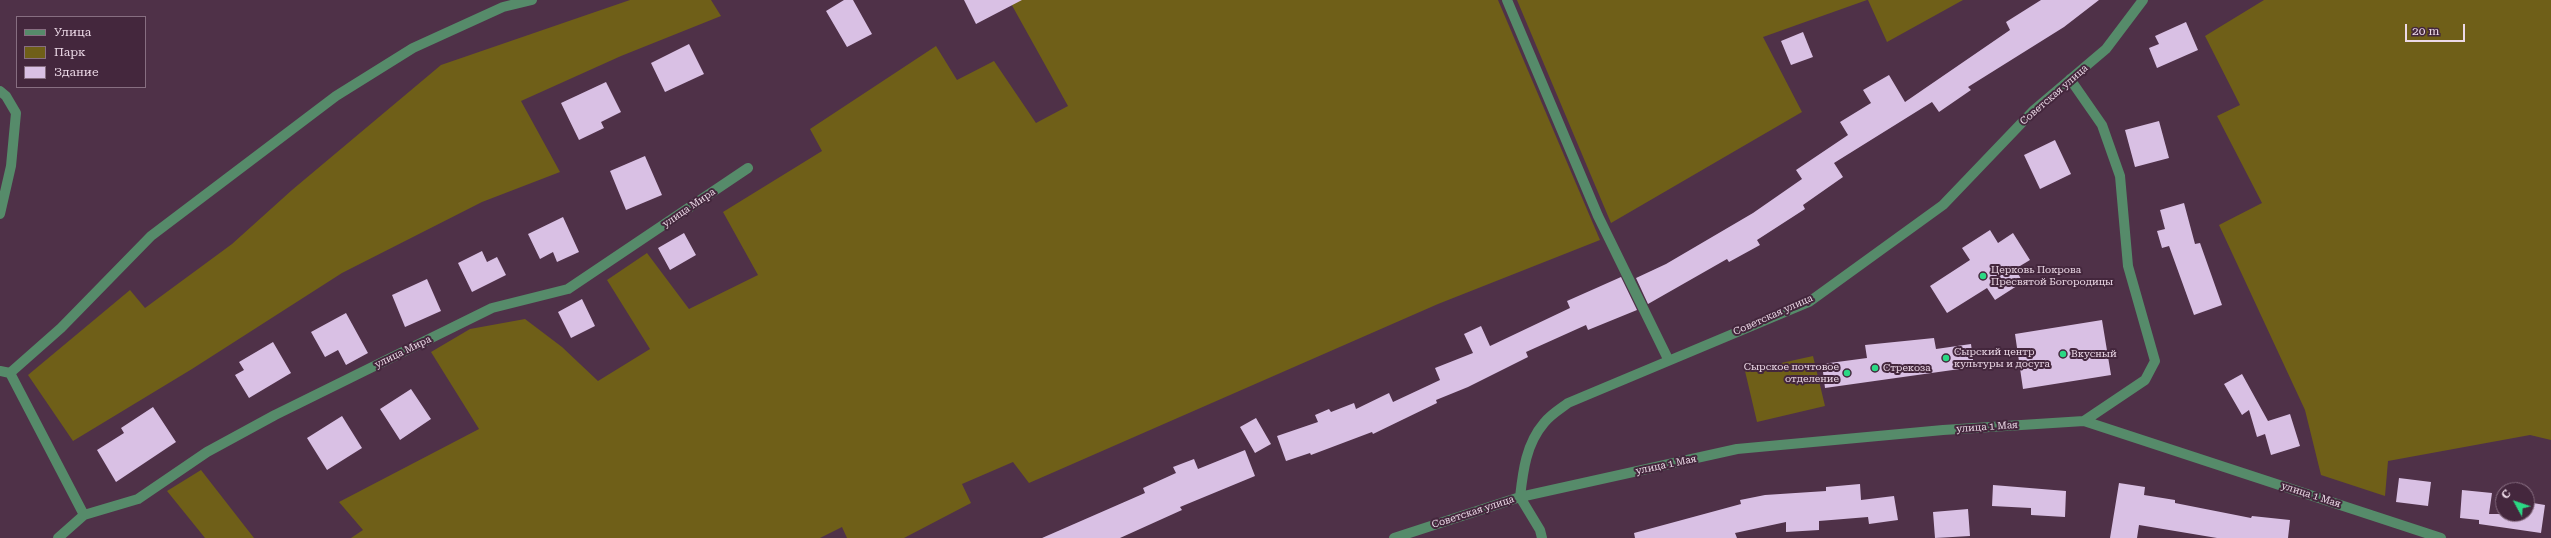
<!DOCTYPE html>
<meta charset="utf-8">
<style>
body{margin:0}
#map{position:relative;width:2551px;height:538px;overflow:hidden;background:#4f3148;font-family:"Roboto Serif",serif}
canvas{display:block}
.legend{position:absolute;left:16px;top:16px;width:130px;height:72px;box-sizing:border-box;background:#44273d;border:1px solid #876e81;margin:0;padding:5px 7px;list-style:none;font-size:12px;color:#ecd9e7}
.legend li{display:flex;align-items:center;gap:8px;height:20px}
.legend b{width:20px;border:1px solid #876e81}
.north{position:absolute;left:2495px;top:482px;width:40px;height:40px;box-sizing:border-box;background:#44273d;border:1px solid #876e81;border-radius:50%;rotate:310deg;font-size:11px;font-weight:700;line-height:16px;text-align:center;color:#ecd9e7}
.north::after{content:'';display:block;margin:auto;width:14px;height:18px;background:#2bd884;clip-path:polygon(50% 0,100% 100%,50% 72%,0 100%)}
.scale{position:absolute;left:2405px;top:24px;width:60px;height:18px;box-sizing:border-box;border:2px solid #ecd9e7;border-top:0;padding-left:5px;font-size:12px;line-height:14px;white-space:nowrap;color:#ecd9e7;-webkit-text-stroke:3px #44273d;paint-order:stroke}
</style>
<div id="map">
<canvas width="2551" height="538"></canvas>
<ul class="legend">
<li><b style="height:5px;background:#568b6a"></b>Улица</li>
<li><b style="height:11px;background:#6f5f18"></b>Парк</li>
<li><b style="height:11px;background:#d9c0e4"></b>Здание</li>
</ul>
<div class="north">С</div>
<div class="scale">20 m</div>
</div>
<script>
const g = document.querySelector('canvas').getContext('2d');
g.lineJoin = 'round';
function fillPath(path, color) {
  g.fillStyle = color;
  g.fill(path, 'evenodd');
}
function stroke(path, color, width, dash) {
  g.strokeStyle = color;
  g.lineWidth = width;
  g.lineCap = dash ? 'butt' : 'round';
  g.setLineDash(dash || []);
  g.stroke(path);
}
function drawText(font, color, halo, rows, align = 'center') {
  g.font = font + ' "Roboto Serif",serif';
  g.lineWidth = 4;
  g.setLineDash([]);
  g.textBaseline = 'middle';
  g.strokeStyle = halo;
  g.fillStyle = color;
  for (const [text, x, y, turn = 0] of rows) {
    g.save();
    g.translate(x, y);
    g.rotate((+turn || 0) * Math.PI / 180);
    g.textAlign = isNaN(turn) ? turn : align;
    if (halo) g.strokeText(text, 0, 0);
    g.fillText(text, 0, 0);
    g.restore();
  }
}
const green = new Path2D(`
 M 630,0 L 711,0 L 721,16 L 621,56 L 521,101 L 560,172 L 482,202 L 342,273 L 192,369 L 73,441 L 28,375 L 130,290 L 145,308 L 232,244 L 292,190 L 441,65 Z
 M 1009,0 L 1498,0 L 1600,240 L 1438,304 L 1029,483 L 1013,462 L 962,484 L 971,503 L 904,538 L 847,538 L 842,527 L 820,538 L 351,538 L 363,530 L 339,502 L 479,429 L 431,352 L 470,329 L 525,319 L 562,347 L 598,381 L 650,349 L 607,280 L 647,253 L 689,309 L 758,275 L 723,212 L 822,151 L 810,129 L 936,46 L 957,80 L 994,61 L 1036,123 L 1068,106 Z
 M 1517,0 L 1867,0 L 1763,37 L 1802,112 L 1611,223 Z
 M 1868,0 L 1963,0 L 1887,42 Z
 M 2264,0 L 2551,0 L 2551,440 L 2530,435 L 2388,461 L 2385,496 L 2321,475 L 2305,410 L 2219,225 L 2262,203 L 2217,116 L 2240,105 L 2205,36 Z
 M 1813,356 L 1825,406 L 1757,422 L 1745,371 Z
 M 201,470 L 254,538 L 205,538 L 167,491 Z`);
const building = new Path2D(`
 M 844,0 L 853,0 L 872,34 L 847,47 L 826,11 Z
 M 964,0 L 1022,0 L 976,24 Z
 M 2041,0 L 2099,0 L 2064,27 L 1968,87 L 1971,90 L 1939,112 L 1932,102 L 1834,163 L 1843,177 L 1803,205 L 1805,209 L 1757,240 L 1760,245 L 1729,262 L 1727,259 L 1648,304 L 1636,278 L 1666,264 L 1753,213 L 1802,179 L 1796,170 L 1848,135 L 1840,122 L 1871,103 L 1863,90 L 1889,75 L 1905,102 L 2010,30 L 2006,22 Z
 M 2186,22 L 2198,50 L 2157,68 L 2149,48 L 2159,44 L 2155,36 Z
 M 1803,32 L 1813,57 L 1791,65 L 1781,41 Z
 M 689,44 L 704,74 L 665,92 L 651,63 Z
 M 606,82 L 621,112 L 601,122 L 604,128 L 579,140 L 561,103 Z
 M 2159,121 L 2169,158 L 2135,167 L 2125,130 Z
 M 2055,140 L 2071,174 L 2040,189 L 2024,155 Z
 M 645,156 L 662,195 L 626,210 L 610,171 Z
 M 2184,203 L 2195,244 L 2200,243 L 2222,305 L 2194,315 L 2169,246 L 2162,248 L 2157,231 L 2165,229 L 2160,210 Z
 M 563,217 L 579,252 L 557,262 L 553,252 L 540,259 L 528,234 Z
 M 1990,230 L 1998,243 L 2013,233 L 2030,260 L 2015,269 L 2023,282 L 1995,300 L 1987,288 L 1947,313 L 1930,286 L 1970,260 L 1962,248 Z
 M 684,233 L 696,255 L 670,270 L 658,248 Z
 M 482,251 L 487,262 L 497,257 L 506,275 L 472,292 L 458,263 Z
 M 1621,277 L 1637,310 L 1588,330 L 1586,325 L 1526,352 L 1528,357 L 1468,387 L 1436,400 L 1437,403 L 1373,434 L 1372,432 L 1311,455 L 1310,453 L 1286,461 L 1277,436 L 1318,422 L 1315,415 L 1329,409 L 1331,412 L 1354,403 L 1356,409 L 1389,393 L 1393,402 L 1440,380 L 1435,368 L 1473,353 L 1464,334 L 1481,326 L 1490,346 L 1570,308 L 1567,301 Z
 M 427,279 L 441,311 L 405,327 L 392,295 Z
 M 582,299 L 595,326 L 571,338 L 558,312 Z
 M 346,313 L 368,353 L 346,365 L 338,350 L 325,357 L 311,332 Z
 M 2102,320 L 2111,375 L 2023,389 L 2015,334 Z
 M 1934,338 L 1936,349 L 1971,344 L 1974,367 L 1825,388 L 1822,364 L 1867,358 L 1865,345 Z
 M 273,342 L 291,373 L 249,398 L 235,375 L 244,370 L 239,362 Z
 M 2242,374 L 2268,421 L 2290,414 L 2300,446 L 2271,455 L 2265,434 L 2257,437 L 2249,410 L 2242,415 L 2224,384 Z
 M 411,389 L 431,419 L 400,440 L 380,409 Z
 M 153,407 L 176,442 L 116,482 L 97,450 L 124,433 L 121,428 Z
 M 342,416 L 362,448 L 327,470 L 307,438 Z
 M 1256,418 L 1271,444 L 1255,453 L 1240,427 Z
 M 1245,450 L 1255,476 L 1180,507 L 1182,510 L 1120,538 L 1042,538 L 1145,493 L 1143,488 L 1176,473 L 1173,467 L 1194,459 L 1198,469 Z
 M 2399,478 L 2431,482 L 2428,506 L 2396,502 Z
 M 2119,483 L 2145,487 L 2144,495 L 2175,500 L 2175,503 L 2251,518 L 2252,516 L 2290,520 L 2288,538 L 2217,538 L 2139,525 L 2137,538 L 2110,538 Z
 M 1860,484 L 1861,500 L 1894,496 L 1898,520 L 1869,524 L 1868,517 L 1819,521 L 1819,530 L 1786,532 L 1786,522 L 1735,533 L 1737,538 L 1635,538 L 1634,533 L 1741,504 L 1740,500 L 1765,495 L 1826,491 L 1826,487 Z
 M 1993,485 L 2066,491 L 2065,517 L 2031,515 L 2031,508 L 1992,506 Z
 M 2462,490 L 2492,493 L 2489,514 L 2527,514 L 2527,502 L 2545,505 L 2541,533 L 2479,524 L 2479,520 L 2460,518 Z
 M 1968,509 L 1970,536 L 1935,538 L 1933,512 Z`);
const minor = new Path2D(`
 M 1507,0 L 1598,216 L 1668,359
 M 2070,79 L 2102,125 L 2120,176 L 2128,266 L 2155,361 L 2145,380 L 2084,421
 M 0,91 L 6,96 L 16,113 L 11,166 L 0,214
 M 0,371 L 10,373 L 84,515
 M 10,373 L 61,328 L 151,236 L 336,96 L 413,48 L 503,7 L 532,0
 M 1520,497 C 1523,471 1526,444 1544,423 C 1550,415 1560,409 1568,403 L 1809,302 L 1943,205 L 2034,110 L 2106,49 L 2143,0
 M 1520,497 L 1540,530 L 1542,538
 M 58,538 L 84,515 L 138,499 L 207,452 L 275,415 L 492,308 L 568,289 L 748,168
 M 1394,538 L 1520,497 L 1737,449 L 1943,430 L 2084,421 L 2441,538`);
const markers = [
 [1983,276,4,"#2bd884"],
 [2063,354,4,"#2bd884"],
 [1946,358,4,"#2bd884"],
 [1875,368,4,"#2bd884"],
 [1847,373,4,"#2bd884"]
];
const streetNames = [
 ["Советская улица",2054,95,-41],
 ["улица Мира",689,208,-34],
 ["Советская улица",1773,315,-24],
 ["улица Мира",403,352,-26],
 ["улица 1 Мая",1987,427,-4],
 ["улица 1 Мая",1666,465,-12],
 ["улица 1 Мая",2311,495,18],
 ["Советская улица",1473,512,-18]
];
const poiNames = [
 ["Церковь Покрова",1991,270],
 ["Пресвятой Богородицы",1991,282],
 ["Сырский центр",1954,352],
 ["культуры и досуга",1954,364],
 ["Вкусный",2071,354],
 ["Сырское почтовое",1839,367,"right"],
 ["отделение",1839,379,"right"],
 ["Стрекоза",1883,368]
];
fillPath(green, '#6f5f18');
fillPath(building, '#d9c0e4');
stroke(minor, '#568b6a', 10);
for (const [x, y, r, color] of markers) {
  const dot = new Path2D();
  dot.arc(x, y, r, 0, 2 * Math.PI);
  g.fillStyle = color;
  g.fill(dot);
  stroke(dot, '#44273d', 1.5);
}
drawText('10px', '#ecd9e7', '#44273d', streetNames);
drawText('10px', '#ecd9e7', '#44273d', poiNames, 'left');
</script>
